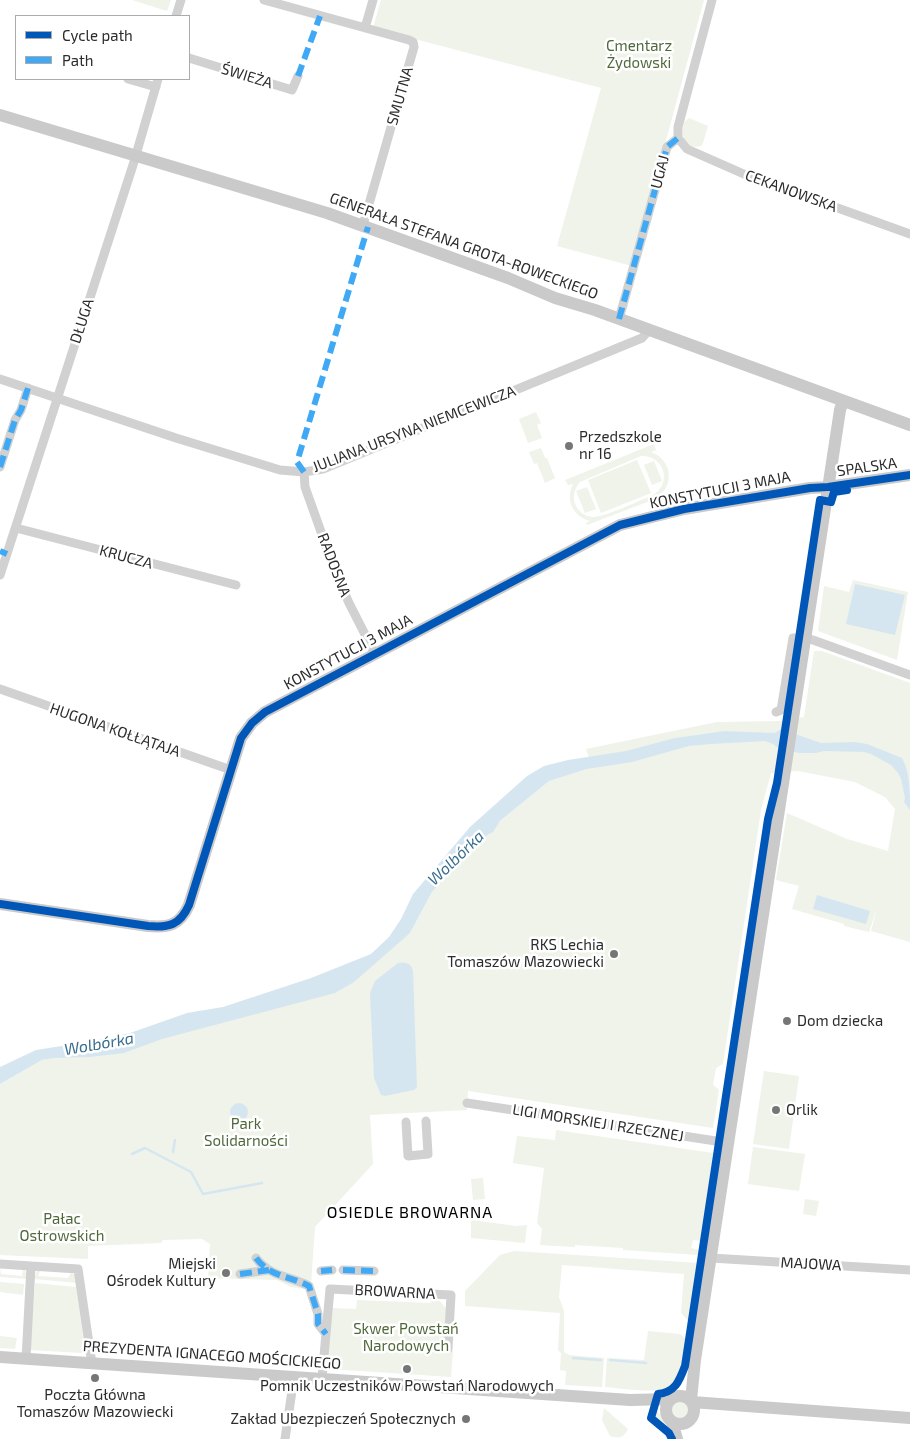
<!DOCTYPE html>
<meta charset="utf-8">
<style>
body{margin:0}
#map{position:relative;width:910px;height:1439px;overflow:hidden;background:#fff;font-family:"Exo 2",sans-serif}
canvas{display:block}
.legend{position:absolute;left:15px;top:15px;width:175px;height:65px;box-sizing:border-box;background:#fff;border:1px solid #ababab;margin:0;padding:6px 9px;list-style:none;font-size:15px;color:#2c2c2c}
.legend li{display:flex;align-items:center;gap:10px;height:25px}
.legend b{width:25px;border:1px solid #ababab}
</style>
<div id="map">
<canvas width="910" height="1439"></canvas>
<ul class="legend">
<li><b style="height:6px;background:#0057b8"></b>Cycle path</li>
<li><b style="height:6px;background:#3fa9f5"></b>Path</li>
</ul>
</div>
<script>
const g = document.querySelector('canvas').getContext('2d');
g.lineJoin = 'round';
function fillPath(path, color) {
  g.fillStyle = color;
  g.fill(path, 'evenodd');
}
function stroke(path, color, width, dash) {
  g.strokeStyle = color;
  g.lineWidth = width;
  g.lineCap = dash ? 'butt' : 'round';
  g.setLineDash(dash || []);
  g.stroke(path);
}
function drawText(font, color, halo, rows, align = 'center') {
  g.font = font + ' "Exo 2",sans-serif';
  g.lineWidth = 5;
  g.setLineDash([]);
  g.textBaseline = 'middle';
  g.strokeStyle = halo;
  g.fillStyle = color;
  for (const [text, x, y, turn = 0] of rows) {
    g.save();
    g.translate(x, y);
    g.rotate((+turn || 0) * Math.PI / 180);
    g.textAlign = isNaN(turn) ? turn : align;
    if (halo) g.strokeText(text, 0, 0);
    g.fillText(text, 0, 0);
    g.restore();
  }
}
const green = new Path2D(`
 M 132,0 L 171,0 L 167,11 Z
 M 381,0 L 704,0 L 632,266 L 557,246 L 601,88 L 373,28 Z
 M 689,118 L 708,126 L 703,143 L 701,146 C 683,150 681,135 684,122 Z
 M 536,412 L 541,423 L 537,425 L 542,438 L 528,443 L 519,419 Z
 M 654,444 L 656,450 L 651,452 C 673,460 675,487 655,499 L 587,525 L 586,523 L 590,521 C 573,516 565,501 573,484 L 568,485 L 565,480 ZM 641,456 C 664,455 673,483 653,495 C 640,500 606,517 593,517 C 585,517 578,511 575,504 C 572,496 575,488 580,482 Z
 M 541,448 L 545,458 L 547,458 L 555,478 L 545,483 L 537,463 L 534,464 L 529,452 Z
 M 637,460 L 651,493 L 601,513 L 588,480 Z
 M 654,461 L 662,481 L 652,485 L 644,465 Z
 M 587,487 L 596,509 L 585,513 L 576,491 Z
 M 853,580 L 908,592 L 897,660 L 818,631 L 824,586 L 849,592 Z
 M 814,651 L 822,651 L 910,683 L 910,942 L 871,931 L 877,908 L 869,932 L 844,926 L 844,924 L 792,909 L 799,886 L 776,880 L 787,813 L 847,839 L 888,851 L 895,809 L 885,797 L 855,782 L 798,771 L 771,773 L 761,810 L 723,1064 L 716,1068 L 713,1085 L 719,1090 L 713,1128 L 468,1091 L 467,1110 L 370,1115 L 373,1164 L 315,1227 L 311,1284 L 306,1289 L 291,1287 L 277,1280 L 208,1278 L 210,1244 L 202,1239 L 163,1240 L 161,1243 L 88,1246 L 88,1259 L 0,1255 L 0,1084 L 42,1060 L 315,997 L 410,933 L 432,892 L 480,839 L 499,822 L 550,780 L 587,769 L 591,768 L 593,770 L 586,749 L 717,722 L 781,721 L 804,717 Z
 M 764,1071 L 799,1076 L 789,1149 L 753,1144 Z
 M 556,1130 L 713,1153 L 701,1241 L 693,1240 L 691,1248 L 700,1250 L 698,1255 L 623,1250 L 623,1248 L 575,1245 L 575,1247 L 540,1245 L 542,1229 L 537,1223 L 544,1168 L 513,1163 L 517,1136 L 555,1140 Z
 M 753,1147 L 805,1154 L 799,1191 L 748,1184 Z
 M 483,1178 L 485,1199 L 473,1200 L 471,1179 Z
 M 805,1199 L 819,1201 L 816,1216 L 803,1214 Z
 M 471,1220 L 516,1226 L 527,1225 L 525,1243 L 471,1238 Z
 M 514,1251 L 699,1263 L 690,1323 L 681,1313 L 684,1274 L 562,1265 L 559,1297 L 564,1311 L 564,1352 L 569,1355 L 604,1358 L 602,1387 L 565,1385 L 566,1371 L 560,1370 L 561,1353 L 558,1350 L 560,1313 L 465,1306 L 465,1291 L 500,1255 Z
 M 0,1268 L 1,1274 L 22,1276 L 23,1270 L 25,1270 L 27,1279 L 0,1277 Z
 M 37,1271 L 40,1271 L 38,1276 L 68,1278 L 71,1273 L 75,1275 L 78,1283 L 34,1279 Z
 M 0,1282 L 24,1284 L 23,1295 L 0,1292 Z
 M 35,1283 L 76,1287 L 85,1349 L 82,1353 L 30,1350 Z
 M 432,1298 L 441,1302 L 447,1310 L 446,1351 L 453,1351 L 451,1377 L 329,1369 L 329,1364 L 327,1363 L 331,1308 L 356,1309 L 357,1300 L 431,1303 Z
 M 648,1331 L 680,1334 L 687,1340 C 685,1354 684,1369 677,1382 C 668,1397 621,1388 605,1387 L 607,1358 L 644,1360 Z
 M 0,1336 L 17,1338 L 15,1349 L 0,1348 Z
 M671 1410a9 9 0 1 1 18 0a9 9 0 1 1-18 0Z
 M 604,1408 L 628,1429 C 623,1438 620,1439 610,1436 L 602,1420 Z
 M 656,1411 L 663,1416 L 672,1433 L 654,1418 Z`);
const water = new Path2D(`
 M 855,584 L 905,595 L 895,635 L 846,624 Z
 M 781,729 L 821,743 L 855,742 L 867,744 L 902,758 C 910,772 910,793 910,810 L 904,802 L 905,798 L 901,779 L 898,773 L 891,765 L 871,754 L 864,752 L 824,751 L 816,753 L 799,753 L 780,749 L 773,744 L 765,741 L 711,744 L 689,746 L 632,762 L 587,769 L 549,781 L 500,821 L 493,832 L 480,839 L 432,892 L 410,933 L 354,982 L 335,993 L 162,1039 L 124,1053 L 90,1057 L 54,1058 L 42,1060 L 0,1084 L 0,1067 L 36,1050 L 93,1041 L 130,1033 L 187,1013 L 223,1007 L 311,978 L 371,954 L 389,937 L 401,919 L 413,894 L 470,827 L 527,776 L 544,766 L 568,760 L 626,751 L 675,738 L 697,735 L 725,731 L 775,733 Z
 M 817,895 L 870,911 L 866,924 L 813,909 Z
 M 398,963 C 406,962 411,963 413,971 L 417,1087 L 414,1090 L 385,1096 L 381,1095 L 374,1078 L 370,993 L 375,981 Z
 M230 1112a9 9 0 1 1 18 0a9 9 0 1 1-18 0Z`);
const stream = new Path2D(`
 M 173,1152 L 175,1140
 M 132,1154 L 145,1148 L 191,1172 L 203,1194 L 262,1183
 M 573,1358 L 601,1360
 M 610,1360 L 646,1363`);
const street = new Path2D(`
 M 264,0 L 409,40 L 413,42 L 414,47 L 363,225
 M 176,16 L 181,0
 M 365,28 L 373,0
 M 189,58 L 292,90 L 298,76
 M 128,79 L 156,87
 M 678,138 L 687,149 L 746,175 L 910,234
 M 678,138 L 678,127 L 712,0
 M 619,319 L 667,147 L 678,138
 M 0,379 L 176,438 L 280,470 L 304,472 L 323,469 L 642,338 L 649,330
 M 0,467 L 15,420 L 21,410 L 28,388
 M 304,472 L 305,487 L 335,571 L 349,603 L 375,654
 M 16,528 L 236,585
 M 0,575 L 133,165 L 158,79
 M 0,689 L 231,770
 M 776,712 L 781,710 L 793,638 L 806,638 L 813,640 L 910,675
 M 467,1103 L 729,1143
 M 406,1122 L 408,1156 L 428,1154 L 426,1121
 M 256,1258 C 270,1277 290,1276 309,1286 L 318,1314 L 318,1324 L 326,1334
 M 711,1258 L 910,1270
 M 0,1264 L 31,1266
 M 343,1270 L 374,1271
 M 321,1271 L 332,1270
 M 240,1274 L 269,1270
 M 26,1359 L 31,1266 L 78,1269 L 92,1364
 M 322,1378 L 330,1289 L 451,1295 L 448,1349
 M 285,1439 L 294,1377`);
const secondary = new Path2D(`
 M 0,115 L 327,213 L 508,278 L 555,298 L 595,310 L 910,425
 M 0,904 L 148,926 C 169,928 180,925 189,905 L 241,738 L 252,723 L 265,712 L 620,525 L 684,509 L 810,488 L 828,487 L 910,475
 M 0,1357 L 630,1400 L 670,1399
 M666 1410a14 14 0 1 1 28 0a14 14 0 1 1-28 0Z
 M 691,1400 L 695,1360 L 840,410 L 843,401
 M 692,1402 L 910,1418
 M 672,1422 L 677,1439`);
const quiet = new Path2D(`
 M 298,76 L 320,16
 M 619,319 L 667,147 L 678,138
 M 0,467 L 15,420 L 21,410 L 28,388
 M 304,472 L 297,462 L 368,227
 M 0,551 L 7,554
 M 256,1258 C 270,1277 290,1276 309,1286 L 318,1314 L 318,1324 L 326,1334
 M 343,1270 L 374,1271
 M 321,1271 L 332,1270
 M 240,1274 L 269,1270`);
const cycleway = new Path2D(`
 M 0,904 L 148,926 C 169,928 180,925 189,905 L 241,738 L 252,723 L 265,712 L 620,525 L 684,509 L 810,488 L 828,487 L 910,475
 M 672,1439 L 669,1433 L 651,1418 L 658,1394 C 675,1392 679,1382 685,1366 L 768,819 L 777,783 L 820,500 L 831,502 L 834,492 L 847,490`);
const markers = [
 [569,446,5,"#767676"],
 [614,954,5,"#767676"],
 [787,1021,5,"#767676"],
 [776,1110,5,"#767676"],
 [226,1273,5,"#767676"],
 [407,1369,5,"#767676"],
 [95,1378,5,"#767676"],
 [466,1419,5,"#767676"]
];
const parkNames = [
 ["Cmentarz",639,46],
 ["Żydowski",639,63],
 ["Park",246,1124],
 ["Solidarności",246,1141],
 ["Pałac",62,1219],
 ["Ostrowskich",62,1236],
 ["Skwer Powstań",406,1329],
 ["Narodowych",406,1346]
];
const streetNames = [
 ["ŚWIEŻA",247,76,17],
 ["SMUTNA",400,96,-74],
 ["UGAJ",660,172,-75],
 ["CEKANOWSKA",791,191,20],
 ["GENERAŁA STEFANA GROTA-ROWECKIEGO",464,246,20],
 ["DŁUGA",82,321,-72],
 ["JULIANA URSYNA NIEMCEWICZA",414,429,-21],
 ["SPALSKA",867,467,-8],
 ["KONSTYTUCJI 3 MAJA",720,490,-11],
 ["KRUCZA",126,557,15],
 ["RADOSNA",334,565,69],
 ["KONSTYTUCJI 3 MAJA",348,652,-28],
 ["HUGONA KOŁŁĄTAJA",115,730,19],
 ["LIGI MORSKIEJ I RZECZNEJ",598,1123,9],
 ["MAJOWA",811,1264,3],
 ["BROWARNA",395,1292,3],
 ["PREZYDENTA IGNACEGO MOŚCICKIEGO",212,1355,4]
];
const poiNames = [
 ["Przedszkole",579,437],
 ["nr 16",579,454],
 ["RKS Lechia",604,945,"right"],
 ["Tomaszów Mazowiecki",604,962,"right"],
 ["Dom dziecka",797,1021],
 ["Orlik",786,1110],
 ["Miejski",216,1264,"right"],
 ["Ośrodek Kultury",216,1281,"right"],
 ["Pomnik Uczestników Powstań Narodowych",407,1386,"center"],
 ["Poczta Główna",95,1395,"center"],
 ["Tomaszów Mazowiecki",95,1412,"center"],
 ["Zakład Ubezpieczeń Społecznych",456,1419,"right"]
];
const waterNames = [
 ["Wolbórka",456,858,-44],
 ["Wolbórka",99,1044,-10]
];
const neighbourhoodNames = [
 ["OSIEDLE BROWARNA",410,1213]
];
fillPath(green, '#eff3ea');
fillPath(water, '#d6e6f1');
stroke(stream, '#d6e6f1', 2.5);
stroke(street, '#d1d1d1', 9);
stroke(secondary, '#cacaca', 12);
stroke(quiet, '#3fa9f5', 6, [12, 6]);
stroke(cycleway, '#0057b8', 8);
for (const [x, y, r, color] of markers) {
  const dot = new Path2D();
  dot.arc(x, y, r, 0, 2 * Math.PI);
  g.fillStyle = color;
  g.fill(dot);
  stroke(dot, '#fff', 2);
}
drawText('15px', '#4f683a', '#fff', parkNames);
drawText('15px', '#2c2c2c', '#fff', streetNames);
drawText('15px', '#2c2c2c', '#fff', poiNames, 'left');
drawText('italic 16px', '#3a6e8e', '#fff', waterNames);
g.letterSpacing = '1px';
drawText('16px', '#000', '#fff', neighbourhoodNames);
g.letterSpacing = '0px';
</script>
